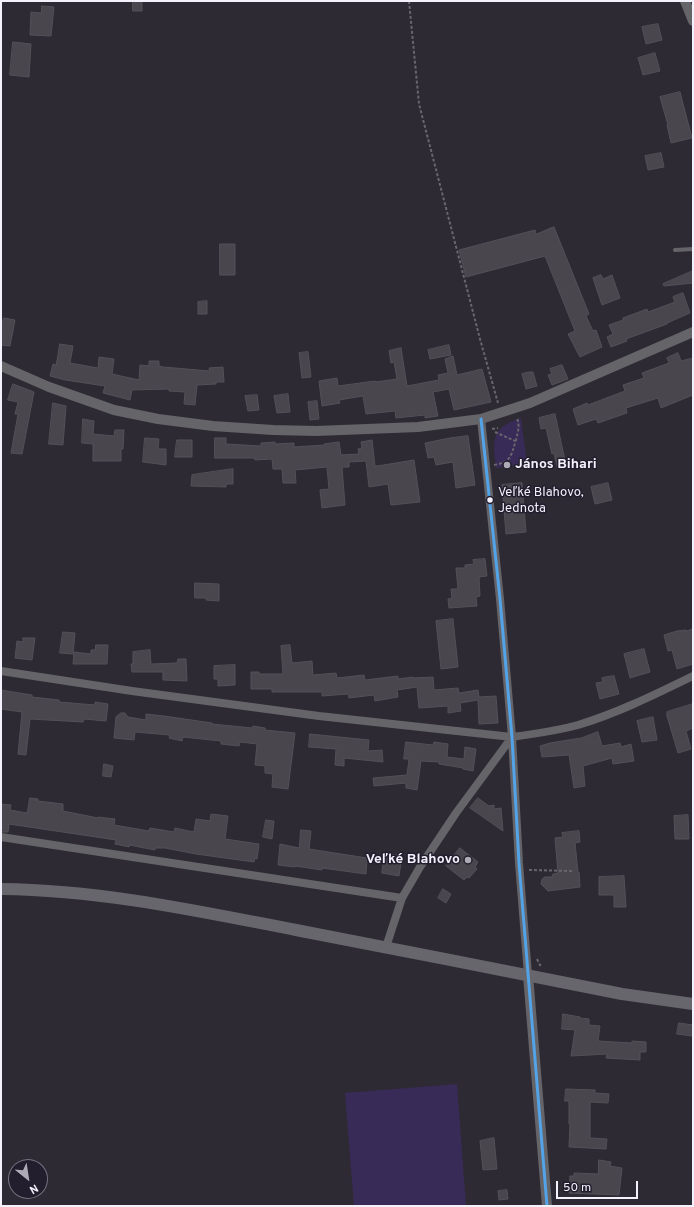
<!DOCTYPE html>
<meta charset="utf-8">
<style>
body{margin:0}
#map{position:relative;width:694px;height:1207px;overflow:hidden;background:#2d2a34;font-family:Overpass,sans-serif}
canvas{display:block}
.frame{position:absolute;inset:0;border:2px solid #f3f1fc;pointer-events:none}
.north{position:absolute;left:8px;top:1159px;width:40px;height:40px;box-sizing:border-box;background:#221e2d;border:1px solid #767280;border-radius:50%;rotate:150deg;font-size:11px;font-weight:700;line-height:16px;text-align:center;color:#f3f1fc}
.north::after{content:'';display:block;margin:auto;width:14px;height:18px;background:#aeabb6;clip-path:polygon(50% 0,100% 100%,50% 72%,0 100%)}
.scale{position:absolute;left:556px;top:1181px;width:82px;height:18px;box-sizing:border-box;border:2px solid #f3f1fc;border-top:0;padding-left:5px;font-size:12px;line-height:14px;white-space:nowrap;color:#f3f1fc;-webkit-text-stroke:3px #221e2d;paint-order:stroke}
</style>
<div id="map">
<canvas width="694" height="1207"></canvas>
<div class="frame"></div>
<div class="north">N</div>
<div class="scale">50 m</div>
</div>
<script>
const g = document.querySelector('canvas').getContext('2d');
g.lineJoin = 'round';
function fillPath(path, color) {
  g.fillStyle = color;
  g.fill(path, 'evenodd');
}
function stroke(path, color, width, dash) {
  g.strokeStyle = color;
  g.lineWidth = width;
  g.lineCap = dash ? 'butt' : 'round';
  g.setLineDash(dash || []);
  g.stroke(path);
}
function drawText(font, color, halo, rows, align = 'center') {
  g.font = font + ' Overpass,sans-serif';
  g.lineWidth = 3;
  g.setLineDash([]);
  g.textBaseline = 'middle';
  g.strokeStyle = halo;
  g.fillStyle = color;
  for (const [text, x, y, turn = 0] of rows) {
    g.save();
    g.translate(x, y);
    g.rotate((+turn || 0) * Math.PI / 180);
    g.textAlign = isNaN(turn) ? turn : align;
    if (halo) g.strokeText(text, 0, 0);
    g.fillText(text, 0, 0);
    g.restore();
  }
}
const green = new Path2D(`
 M 521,418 L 527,464 L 496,468 C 493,440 490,428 521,418 Z
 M 457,1084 L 466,1206 L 354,1206 L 345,1093 Z`);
const building = new Path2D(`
 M 133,1 L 142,1 L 142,11 L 133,11 Z
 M 42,6 L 54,7 L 51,36 L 30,35 L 31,12 L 41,13 Z
 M 658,24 L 662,40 L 646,44 L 642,27 Z
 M 13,42 L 31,44 L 29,77 L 10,75 Z
 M 655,53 L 660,71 L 643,75 L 638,58 Z
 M 680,92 L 692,138 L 671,143 L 667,125 L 668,125 L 660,97 Z
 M 661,153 L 664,167 L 648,170 L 645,156 Z
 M 554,227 L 589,314 L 586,316 L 593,331 L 596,330 L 602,347 L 580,357 L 568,334 L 575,331 L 545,256 L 466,277 L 459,250 L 535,230 L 536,234 Z
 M 220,244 L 235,244 L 235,275 L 220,275 Z
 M 693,271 L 693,283 L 664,286 L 663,284 Z
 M 601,275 L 603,279 L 612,275 L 620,298 L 602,305 L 593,278 Z
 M 683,293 L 690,313 L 667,323 L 667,324 L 626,339 L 627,341 L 611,347 L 607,337 L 613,334 L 609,325 L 623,320 L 623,318 L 647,309 L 648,312 L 675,302 L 673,297 Z
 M 207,301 L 207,314 L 198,314 L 198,302 Z
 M 4,318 L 15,320 L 10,346 L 1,345 L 1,325 Z
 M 60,344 L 73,346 L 70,363 L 98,368 L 99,357 L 114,359 L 112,374 L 139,380 L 140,365 L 149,366 L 149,361 L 159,361 L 159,366 L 163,367 L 210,371 L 209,368 L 223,367 L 224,382 L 216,382 L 216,384 L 197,385 L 195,405 L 184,404 L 185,392 L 169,391 L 169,389 L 132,390 L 130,400 L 103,393 L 105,386 L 65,380 L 50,376 L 53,364 L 56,365 Z
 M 449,345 L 451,355 L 430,359 L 428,350 Z
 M 401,348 L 407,386 L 439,380 L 438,375 L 448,373 L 445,359 L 453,356 L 457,375 L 482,369 L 491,402 L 454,410 L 449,389 L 433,392 L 438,416 L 425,418 L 425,415 L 396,418 L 395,411 L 366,414 L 363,396 L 339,400 L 340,403 L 322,406 L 319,381 L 337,378 L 338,386 L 375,381 L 376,382 L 397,379 L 394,362 L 391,363 L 389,351 Z
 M 308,352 L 311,377 L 302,378 L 299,353 Z
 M 678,353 L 681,361 L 693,358 L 693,395 L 661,408 L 658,398 L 626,408 L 627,413 L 598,423 L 596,419 L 578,425 L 573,409 L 587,403 L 588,405 L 625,391 L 623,385 L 644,378 L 642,373 L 669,363 L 667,358 Z
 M 562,365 L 568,379 L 552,385 L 548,375 L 552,374 L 550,369 Z
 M 529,372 L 533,372 L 537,386 L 526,389 L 522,374 Z
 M 13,384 L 34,392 L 22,454 L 11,453 L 18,414 L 15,414 L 18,402 L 8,400 Z
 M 288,394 L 290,412 L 277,413 L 274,396 Z
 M 257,395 L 259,410 L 248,411 L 245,396 Z
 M 317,401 L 319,419 L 310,420 L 308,402 Z
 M 53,403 L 66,406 L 63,445 L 49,444 Z
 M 555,414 L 566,465 L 557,467 L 554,453 L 552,454 L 546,428 L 541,429 L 539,418 Z
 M 83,419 L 94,421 L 93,434 L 114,436 L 115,430 L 124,430 L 123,449 L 121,449 L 121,461 L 93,461 L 93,444 L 82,443 Z
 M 468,436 L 475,485 L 456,488 L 453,462 L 436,465 L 434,457 L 428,458 L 425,443 L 450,438 Z
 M 145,438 L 159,439 L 158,449 L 166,449 L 166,465 L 143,462 Z
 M 215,438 L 226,438 L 226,444 L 261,446 L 261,443 L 275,442 L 275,444 L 294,443 L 294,447 L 325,445 L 324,444 L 339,442 L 341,455 L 359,454 L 358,449 L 362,448 L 361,442 L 372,440 L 375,466 L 377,466 L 414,460 L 420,502 L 391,505 L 388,484 L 369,487 L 366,461 L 349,462 L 349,467 L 342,467 L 345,505 L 322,508 L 320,490 L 329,489 L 327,467 L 295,470 L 296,483 L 283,483 L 282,469 L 273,469 L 272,459 L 255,460 L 255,458 L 215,458 Z
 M 177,440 L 192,440 L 192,457 L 175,457 Z
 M 233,469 L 233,484 L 226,484 L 226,487 L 191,486 L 192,475 Z
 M 522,483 L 526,532 L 506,534 L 502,485 Z
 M 608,483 L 612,500 L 595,504 L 591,487 Z
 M 485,559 L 487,576 L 479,577 L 480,596 L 476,597 L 477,606 L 449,608 L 448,599 L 452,598 L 451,589 L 458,589 L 456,568 L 465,568 L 465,565 L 474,564 L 473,560 Z
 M 195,583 L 219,584 L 219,601 L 206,600 L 207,598 L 195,598 Z
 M 453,619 L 458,667 L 441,669 L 436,621 Z
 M 693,629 L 693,664 L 677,669 L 672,650 L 668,651 L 664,635 L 677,631 L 686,630 L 686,631 Z
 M 63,632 L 75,633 L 73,654 L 60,653 Z
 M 23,638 L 35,638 L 32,660 L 15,658 L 17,641 L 23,642 Z
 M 96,645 L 108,645 L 107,664 L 73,664 L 74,652 L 91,654 L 91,650 L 95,650 Z
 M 290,645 L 292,663 L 312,661 L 313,675 L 336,673 L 337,678 L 364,675 L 365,680 L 398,676 L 398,679 L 413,677 L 413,678 L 433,677 L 434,690 L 458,688 L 459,693 L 478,690 L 479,697 L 496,696 L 498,723 L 479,724 L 478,700 L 460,703 L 461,711 L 448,713 L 448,706 L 419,708 L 417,687 L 397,690 L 398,697 L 375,701 L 374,695 L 349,698 L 348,694 L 322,696 L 322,692 L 272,692 L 272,689 L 251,689 L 251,672 L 259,672 L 259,674 L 283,674 L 281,646 Z
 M 644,649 L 650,672 L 630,678 L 624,654 Z
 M 150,650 L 151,664 L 177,663 L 178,659 L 186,659 L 187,681 L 163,680 L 163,672 L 132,672 L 131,664 L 133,664 L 133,652 Z
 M 235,665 L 235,685 L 218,686 L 218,679 L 214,679 L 214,666 Z
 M 614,676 L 619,694 L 600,699 L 596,683 L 603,682 L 602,678 Z
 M 1,690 L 32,695 L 32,697 L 59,700 L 59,702 L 95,705 L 95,702 L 108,704 L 106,721 L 84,719 L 83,722 L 30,719 L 26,755 L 18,754 L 22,712 L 1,709 Z
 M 693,704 L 693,728 L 686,731 L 691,749 L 678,753 L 667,716 L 667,712 Z
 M 121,713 L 125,713 L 128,717 L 146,720 L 146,714 L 164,716 L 212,723 L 212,724 L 252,728 L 253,726 L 265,728 L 265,730 L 295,733 L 288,789 L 272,787 L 273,774 L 265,773 L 265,766 L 255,765 L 257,744 L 240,742 L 239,746 L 221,744 L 221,741 L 183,737 L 182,741 L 169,738 L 170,735 L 135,732 L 134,740 L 114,738 L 116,717 Z
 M 653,717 L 657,740 L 642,742 L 637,721 Z
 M 598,732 L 602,746 L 620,743 L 621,747 L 631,744 L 634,761 L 613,764 L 612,758 L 583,766 L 585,786 L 574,788 L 569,755 L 542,757 L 540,746 L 550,743 L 581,738 Z
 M 310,734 L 369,740 L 368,751 L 382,750 L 383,762 L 344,758 L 344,766 L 335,765 L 336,749 L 309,747 Z
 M 406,742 L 433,745 L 434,742 L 448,744 L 447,757 L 464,759 L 465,747 L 476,749 L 473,771 L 463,769 L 463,768 L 439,764 L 439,762 L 421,761 L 417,790 L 406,788 L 406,783 L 374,786 L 373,778 L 407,775 L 409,759 L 404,759 Z
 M 104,764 L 113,766 L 111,777 L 103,776 Z
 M 30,798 L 38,799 L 38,801 L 63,804 L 63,811 L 98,818 L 98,817 L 115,819 L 114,825 L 149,831 L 150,828 L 174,832 L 175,828 L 194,832 L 196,819 L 210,821 L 211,814 L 228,816 L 225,839 L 259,844 L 257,859 L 255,858 L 254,862 L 196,854 L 165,848 L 155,848 L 155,850 L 129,845 L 129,847 L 115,844 L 116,840 L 9,824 L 8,832 L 1,832 L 1,804 L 11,805 L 10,810 L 27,813 Z
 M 478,798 L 489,806 L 494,805 L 494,809 L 501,808 L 503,831 L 470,808 Z
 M 688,815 L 689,839 L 675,839 L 674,816 Z
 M 266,820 L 274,821 L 272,839 L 263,837 Z
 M 301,830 L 311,831 L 309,849 L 367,858 L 366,874 L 322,868 L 322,870 L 295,866 L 295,867 L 278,865 L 280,844 L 299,848 Z
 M 579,831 L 580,842 L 575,843 L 578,872 L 579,872 L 580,887 L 548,891 L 541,884 L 542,879 L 545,877 L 552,877 L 553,874 L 558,873 L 555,838 L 563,837 L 562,833 Z
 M 460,848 L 478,862 L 475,867 L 477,869 L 469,878 L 467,877 L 464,880 L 446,866 Z
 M 385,853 L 402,856 L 399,876 L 382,873 Z
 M 624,876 L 626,907 L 614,907 L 614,895 L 599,895 L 599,877 Z
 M 443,889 L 451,894 L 446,903 L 438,898 Z
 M 563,1014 L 580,1017 L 580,1018 L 589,1019 L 589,1025 L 600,1026 L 598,1041 L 632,1043 L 632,1041 L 646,1042 L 646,1052 L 640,1052 L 640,1060 L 606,1058 L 607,1054 L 571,1056 L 575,1030 L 562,1029 Z
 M 679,1023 L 693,1025 L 692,1036 L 677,1034 Z
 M 566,1089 L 595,1090 L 595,1093 L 609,1094 L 608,1103 L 590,1102 L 590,1138 L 607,1139 L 606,1149 L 569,1147 L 570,1124 L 569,1124 L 569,1101 L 565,1101 Z
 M 494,1138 L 497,1169 L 483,1170 L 480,1141 Z
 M 599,1160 L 611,1162 L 610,1166 L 622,1168 L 619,1195 L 569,1193 L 570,1176 L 574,1176 L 574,1173 L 598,1174 Z
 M 507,1190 L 508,1199 L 499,1200 L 498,1191 Z`);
const path = new Path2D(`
 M 409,1 L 419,104 L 480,339 L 498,403
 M 492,429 L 498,428
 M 495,432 L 515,441
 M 494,465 C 512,462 511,455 516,440 C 518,431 520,427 517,418
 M 529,870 L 572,871
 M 537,959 L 541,967`);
const service = new Path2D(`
 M 675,250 L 693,249`);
const minor = new Path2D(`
 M 481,419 L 500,599 L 512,737 L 519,863 L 528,975
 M 1,671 L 132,691 L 319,716 L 512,737 L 456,813 L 420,867 L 402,898 L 386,947
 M 512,737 C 534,734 556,731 578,725 C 618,713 656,694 693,676
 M 1,837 L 402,898`);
const tertiary = new Path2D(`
 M 685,1 L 693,21
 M 1,366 L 49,387 L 114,410 L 158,419 L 213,426 L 273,430 L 316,431 L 418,427 L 481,419 L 530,403 L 693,332
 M 528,975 L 547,1206`);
const secondary = new Path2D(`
 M 1,889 C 101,890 198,911 296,930 C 405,951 513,972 622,994 L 693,1004`);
const bus1 = new Path2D(`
 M 481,419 L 500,599 L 512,737 L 519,863 L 547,1206`);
const markers = [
 [507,465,4,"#aeabb6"],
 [490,500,3.5,"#f3f1fc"],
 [468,860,4,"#aeabb6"]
];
const busNames = [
 ["Veľké Blahovo,",498,493],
 ["Jednota",498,509]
];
const poiNames = [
 ["János Bihari",515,465],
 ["Veľké Blahovo",460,860,"right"]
];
fillPath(green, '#392b57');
fillPath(building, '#49464e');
stroke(building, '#525058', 1);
stroke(path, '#68666c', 2, [3, 2]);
stroke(service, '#656569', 4);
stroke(minor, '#656569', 8);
stroke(tertiary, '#656569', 10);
stroke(secondary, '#68666d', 12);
stroke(bus1, '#53a3e8', 3);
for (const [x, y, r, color] of markers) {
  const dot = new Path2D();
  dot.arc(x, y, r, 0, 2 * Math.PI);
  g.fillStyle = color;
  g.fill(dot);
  stroke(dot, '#221e2d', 1.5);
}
drawText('13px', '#f3f1fc', '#221e2d', busNames, 'left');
drawText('bold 14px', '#f3f1fc', '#221e2d', poiNames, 'left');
</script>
